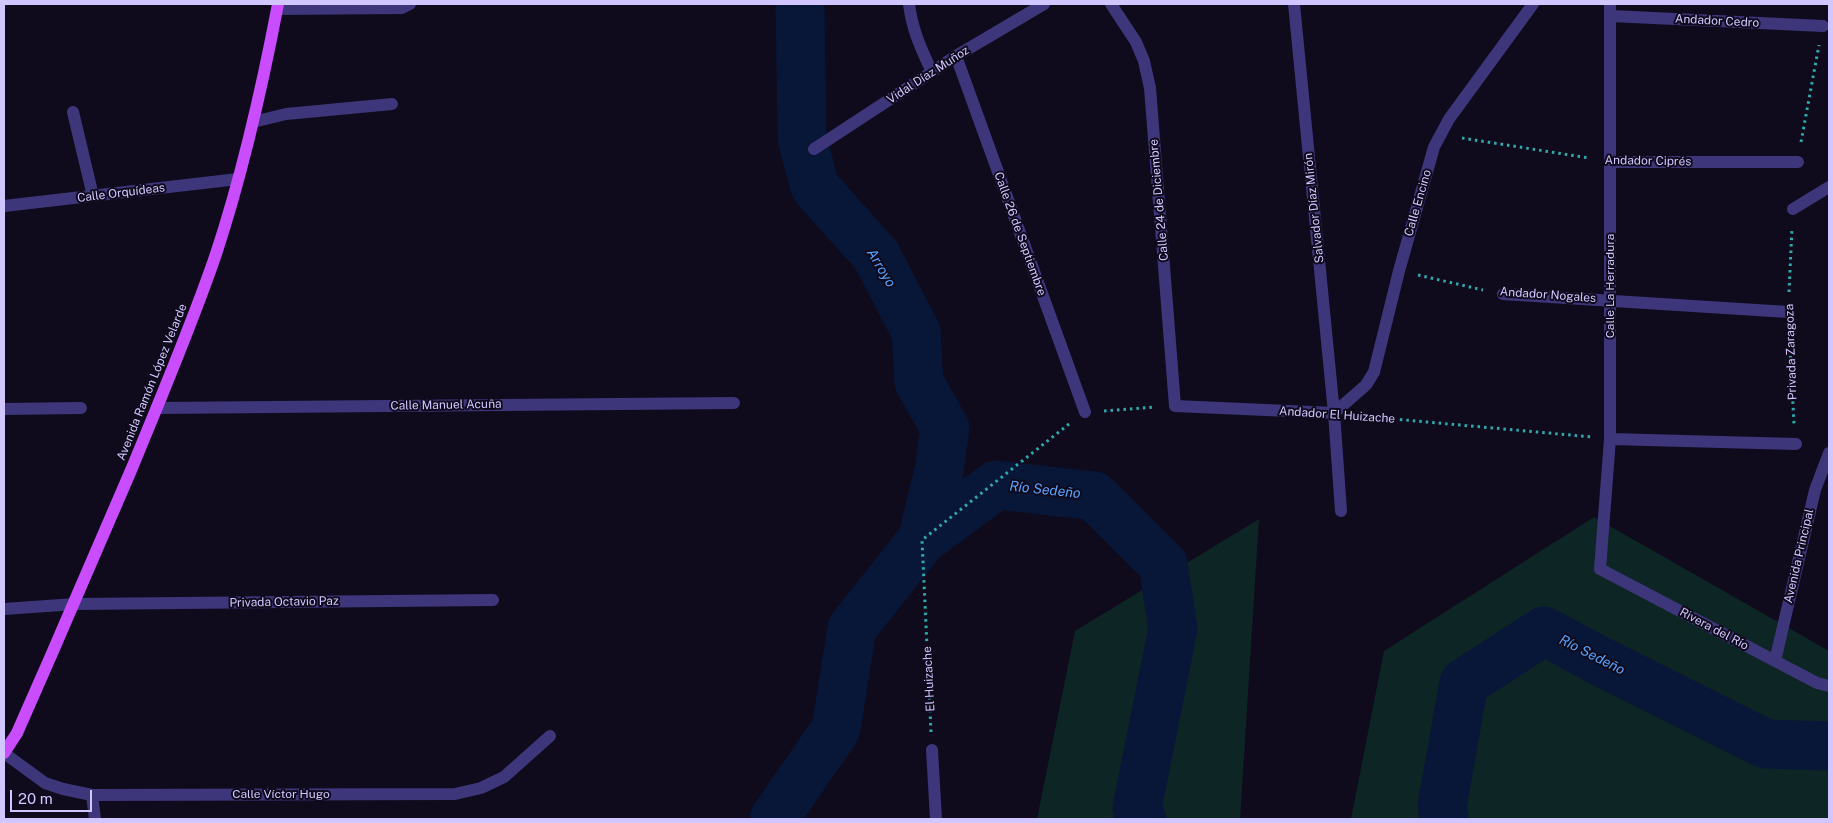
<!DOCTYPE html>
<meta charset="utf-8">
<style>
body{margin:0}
#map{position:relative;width:1833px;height:823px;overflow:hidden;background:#0f0b1c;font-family:"Public Sans",sans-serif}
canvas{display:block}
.frame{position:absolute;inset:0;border:5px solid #d1c6ff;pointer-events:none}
.scale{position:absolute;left:10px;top:790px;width:82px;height:22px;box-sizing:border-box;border:2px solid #d1c6ff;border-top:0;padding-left:6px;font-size:15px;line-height:18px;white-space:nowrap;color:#d1c6ff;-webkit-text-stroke:4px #0f0b1c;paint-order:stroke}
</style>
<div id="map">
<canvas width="1833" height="823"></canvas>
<div class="frame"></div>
<div class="scale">20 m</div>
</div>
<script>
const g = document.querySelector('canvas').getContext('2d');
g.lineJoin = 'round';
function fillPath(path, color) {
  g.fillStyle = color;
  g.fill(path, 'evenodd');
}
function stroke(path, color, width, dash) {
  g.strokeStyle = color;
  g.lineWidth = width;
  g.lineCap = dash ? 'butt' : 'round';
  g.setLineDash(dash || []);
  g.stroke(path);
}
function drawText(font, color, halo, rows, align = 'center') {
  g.font = font + ' "Public Sans",sans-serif';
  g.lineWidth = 4;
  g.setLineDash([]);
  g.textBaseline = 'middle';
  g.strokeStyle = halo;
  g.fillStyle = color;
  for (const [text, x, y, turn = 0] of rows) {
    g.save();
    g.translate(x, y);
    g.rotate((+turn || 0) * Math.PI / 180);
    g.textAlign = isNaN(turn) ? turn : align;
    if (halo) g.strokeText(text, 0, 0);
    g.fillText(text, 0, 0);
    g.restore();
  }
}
const green = new Path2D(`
 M 1594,517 L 1829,651 L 1829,819 L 1351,819 L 1384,651 Z
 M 1259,519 L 1240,819 L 1037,819 L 1075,631 Z`);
const river = new Path2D(`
 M 800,4 L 802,139 L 815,187 L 876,255 L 916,332 L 919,382 L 945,428 L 939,471 L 922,540
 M 774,819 L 836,729 L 852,628 L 922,540 L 996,485 L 1094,496 L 1163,564 L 1173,629 L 1137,808 L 1142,819
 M 1444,819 L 1442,806 L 1464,683 L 1544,631 L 1598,660 L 1766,744 L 1829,746`);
const path = new Path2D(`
 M 1462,138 L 1589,158
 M 1801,142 L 1819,45
 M 1418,275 L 1483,290
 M 1789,292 L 1792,228
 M 1789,330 L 1794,424
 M 1104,411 L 1155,407
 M 1361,416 L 1592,437
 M 931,732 L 922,540 L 1069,424`);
const minor = new Path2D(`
 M 909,4 C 912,29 921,49 932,72
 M 1111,4 L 1136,42 L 1144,61 L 1150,88 L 1175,406 L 1334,413
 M 1294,4 L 1334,413 L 1341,511
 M 1610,4 L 1610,439 L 1600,569 L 1817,683 L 1829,686
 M 277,9 L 402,8 L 410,4
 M 1611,16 L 1823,26
 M 956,56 L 1085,412
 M 73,112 L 93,196
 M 253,122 L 286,114 L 392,104
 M 814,149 L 956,56 L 1044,4
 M 1610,162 L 1798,162
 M 4,206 L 238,179
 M 1793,209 L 1829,187
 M 1503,294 L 1788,312
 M 157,408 L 734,403
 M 4,409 L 81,408
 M 1334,413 L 1366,385 L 1374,372 L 1399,271 L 1434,147 L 1449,119 L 1533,4
 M 1610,439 L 1796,444
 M 4,609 L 75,604 L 493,600
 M 1775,661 L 1815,490 L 1829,453
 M 932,750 L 936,819
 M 4,753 L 45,783 L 63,789 L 92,795 L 455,794 L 481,788 L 504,777 L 550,736
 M 92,795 L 95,819`);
const major = new Path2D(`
 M 4,753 L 17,733 C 56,645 94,557 132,468 C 161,397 191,327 216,254 C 243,172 262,88 278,4`);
const streetNames = [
 ["Andador Cedro",1717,21,3],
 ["Vidal Díaz Muñoz",928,75,-33],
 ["Andador Ciprés",1648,161,1],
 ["Calle Orquídeas",121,193,-7],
 ["Calle 24 de Diciembre",1159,200,-95],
 ["Calle Encino",1418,203,-74],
 ["Salvador Díaz Mirón",1314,208,-96],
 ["Calle 26 de Septiembre",1020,234,70],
 ["Calle La Herradura",1610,286,-90],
 ["Andador Nogales",1548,295,4],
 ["Privada Zaragoza",1791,352,-92],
 ["Avenida Ramón López Velarde",152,382,-68],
 ["Calle Manuel Acuña",446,405,-1],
 ["Andador El Huizache",1337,415,4],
 ["Avenida Principal",1799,556,-77],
 ["Privada Octavio Paz",284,602,-1],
 ["Rivera del Río",1714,629,28],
 ["El Huizache",929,679,-93],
 ["Calle Víctor Hugo",281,794]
];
const waterNames = [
 ["Arroyo",881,268,59],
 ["Río Sedeño",1045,490,6],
 ["Río Sedeño",1592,655,27]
];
fillPath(green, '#0e2526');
stroke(river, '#081638', 49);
stroke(path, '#2cabad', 3, [2.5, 4]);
stroke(minor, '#3d367b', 12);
stroke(major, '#c94dff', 12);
drawText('12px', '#d1c6ff', '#0f0b1c', streetNames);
drawText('italic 14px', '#54a3ff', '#0f0b1c', waterNames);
</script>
